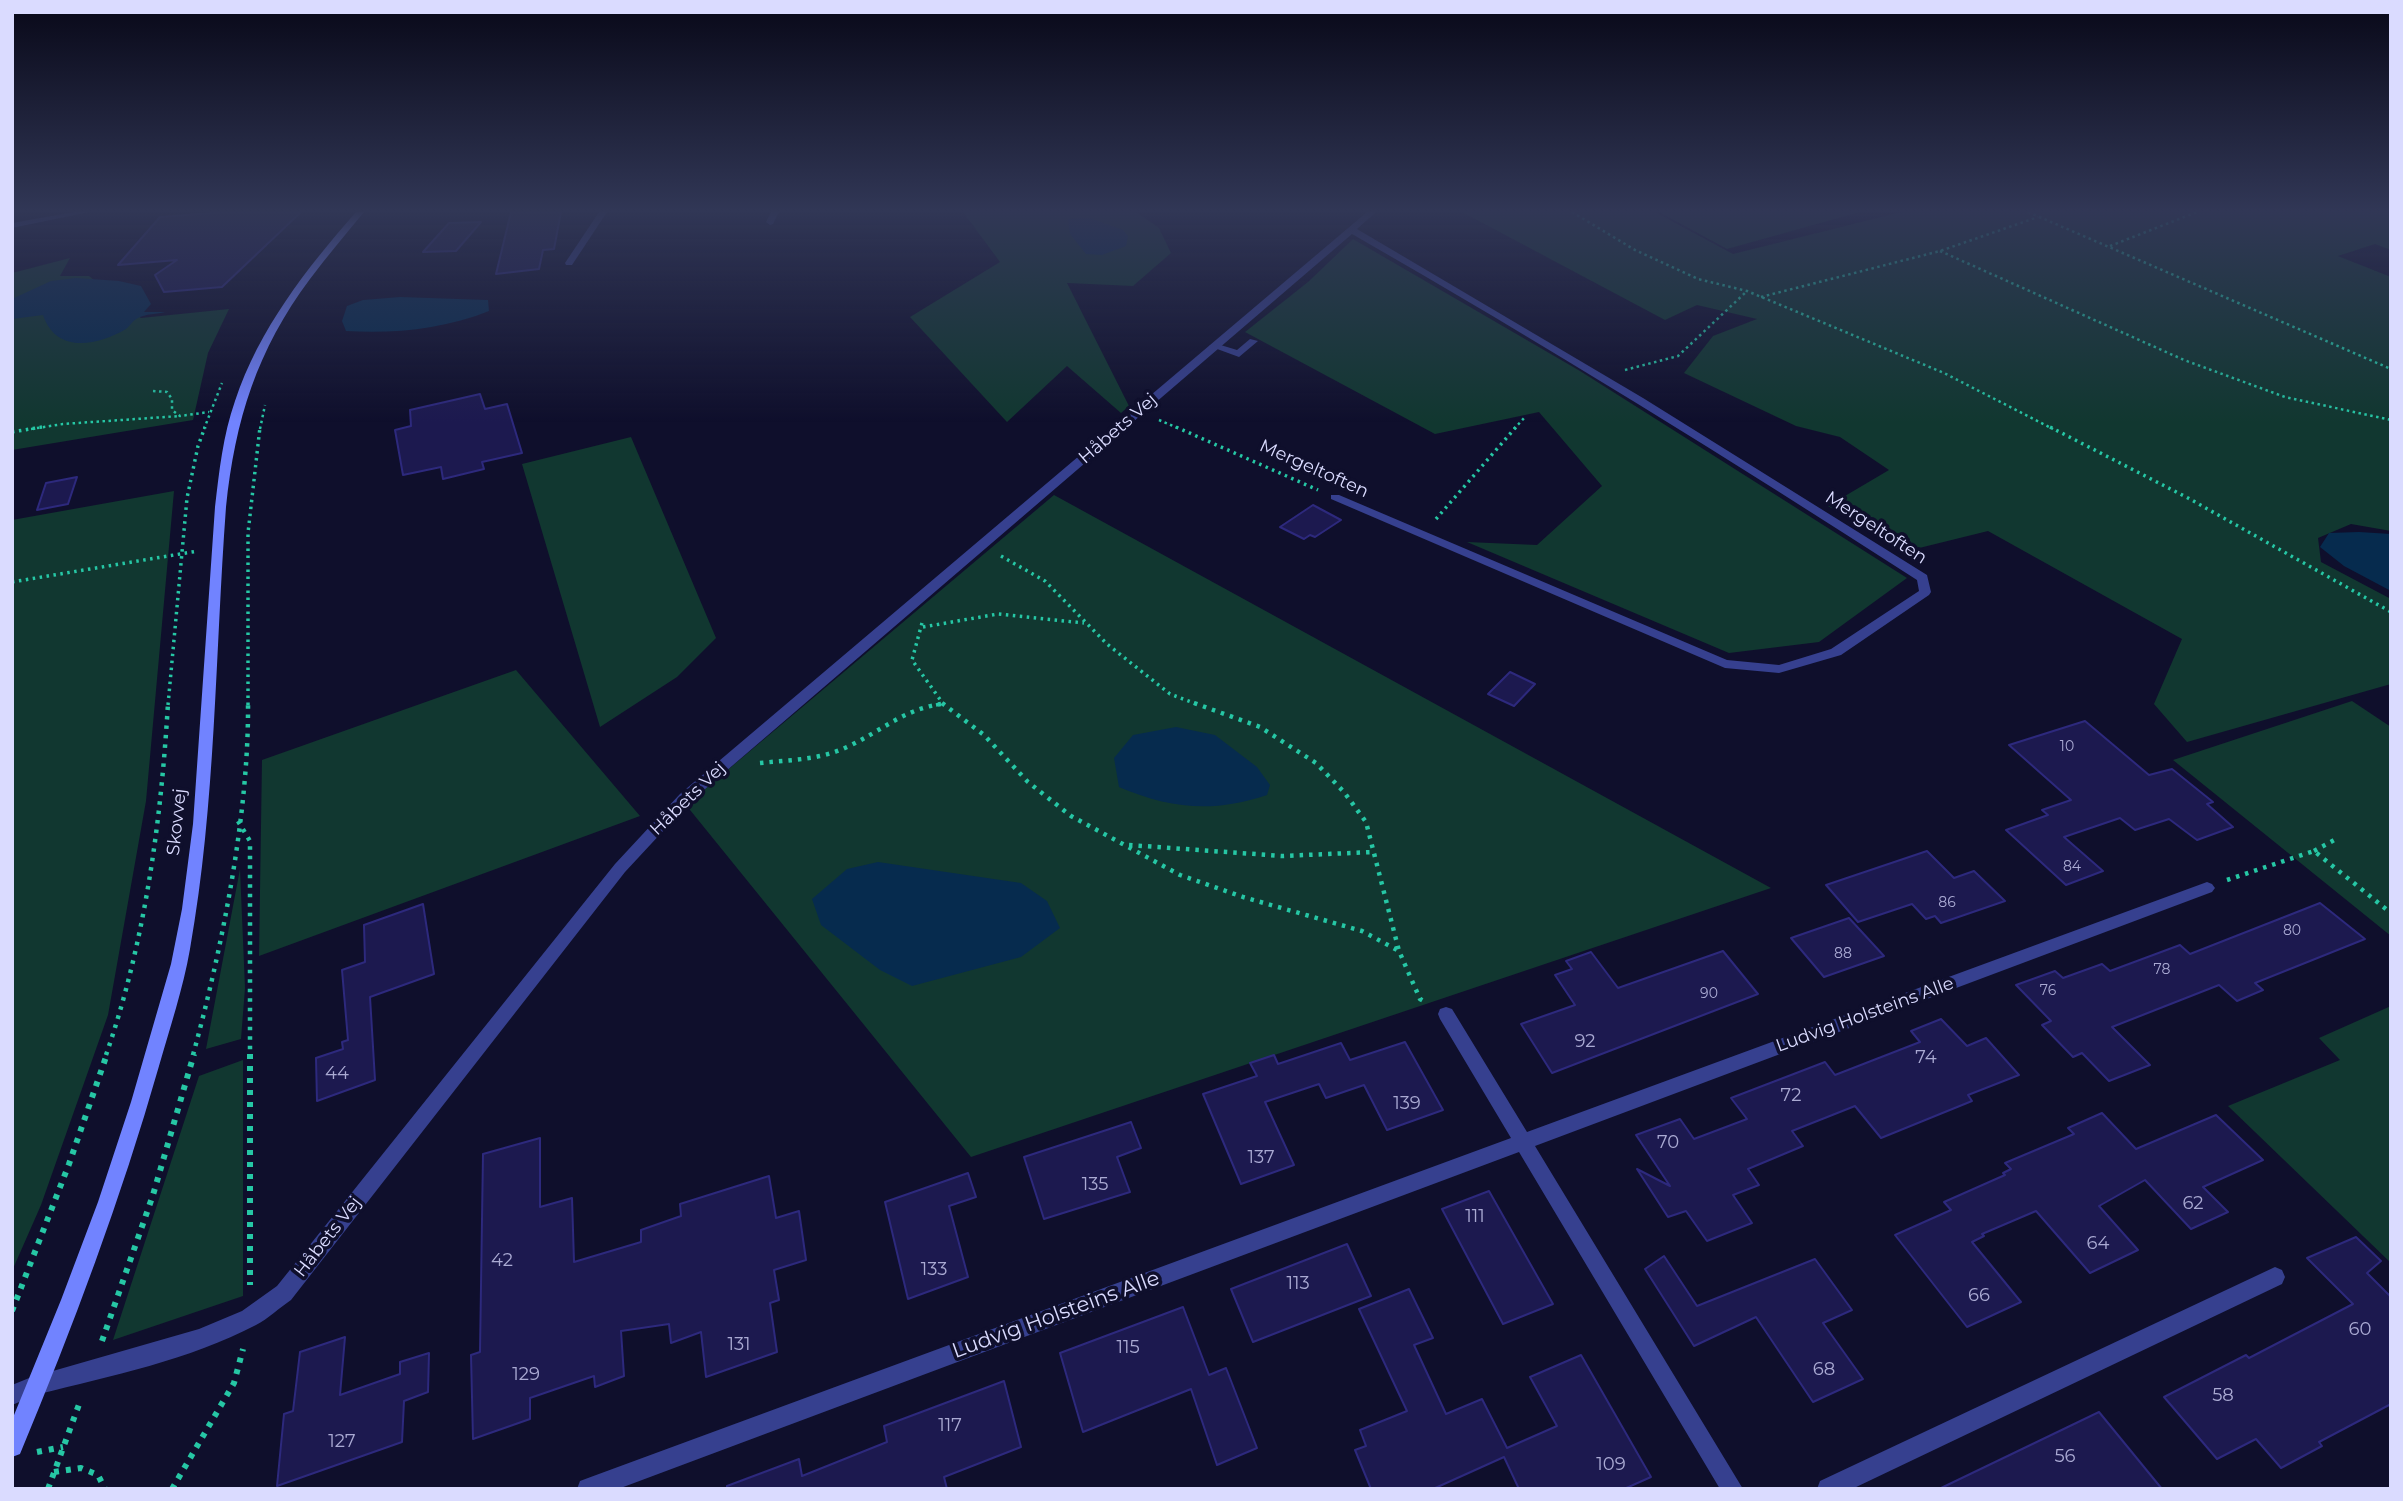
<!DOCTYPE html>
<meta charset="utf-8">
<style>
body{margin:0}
#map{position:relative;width:2403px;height:1501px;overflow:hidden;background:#0f0f2c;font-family:Montserrat,sans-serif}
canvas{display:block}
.frame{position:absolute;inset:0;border:14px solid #dadbff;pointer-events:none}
</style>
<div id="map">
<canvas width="2403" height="1501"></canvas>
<div class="frame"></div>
</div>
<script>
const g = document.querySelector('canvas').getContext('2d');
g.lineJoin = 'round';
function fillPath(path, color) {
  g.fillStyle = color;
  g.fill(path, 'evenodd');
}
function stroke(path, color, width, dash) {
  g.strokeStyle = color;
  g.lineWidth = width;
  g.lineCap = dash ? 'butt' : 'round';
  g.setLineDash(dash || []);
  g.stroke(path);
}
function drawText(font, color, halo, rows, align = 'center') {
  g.font = font + ' Montserrat,sans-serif';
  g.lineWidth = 7;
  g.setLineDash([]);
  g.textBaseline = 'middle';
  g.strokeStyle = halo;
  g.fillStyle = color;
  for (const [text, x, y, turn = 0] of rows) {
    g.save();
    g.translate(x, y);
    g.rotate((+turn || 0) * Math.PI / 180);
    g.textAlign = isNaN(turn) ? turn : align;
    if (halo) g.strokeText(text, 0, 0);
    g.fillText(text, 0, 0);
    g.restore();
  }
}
const green = new Path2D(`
 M 963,212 L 1136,212 L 1159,228 L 1171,253 L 1133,286 L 1067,283 L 1129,406 L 1121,413 L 1067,366 L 1007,422 L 910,317 L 1000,262 Z
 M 1462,212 L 1655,212 L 1733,254 L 1901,212 L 2391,212 L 2391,250 L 2375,244 L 2338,256 L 2391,277 L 2391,531 L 2351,524 L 2318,538 L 2321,562 L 2391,599 L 2391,684 L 2187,742 L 2154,704 L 2182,639 L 1988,531 L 1903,552 L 1828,506 L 1889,470 L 1840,437 L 1796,426 L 1684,373 L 1713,336 L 1757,319 L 1697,305 L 1665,320 Z
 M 1659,212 L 1860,212 L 1727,249 Z
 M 1353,239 L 1580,371 L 1907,578 L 1819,642 L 1729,653 L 1467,542 L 1537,545 L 1602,486 L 1539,412 L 1435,434 L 1245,332 L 1308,282 Z
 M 70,258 L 60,276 L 89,276 L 141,318 L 229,309 L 208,353 L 193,420 L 12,450 L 12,273 Z
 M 631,437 L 716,638 L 677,677 L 600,727 L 522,464 Z
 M 174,491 L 146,801 L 108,1015 L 41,1205 L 12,1271 L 12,520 Z
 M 1054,495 L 1771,888 L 971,1157 L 686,805 Z
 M 516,670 L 640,816 L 259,956 L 262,760 Z
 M 2352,701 L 2391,727 L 2391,936 L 2173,760 Z
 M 240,869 L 245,988 L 241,1039 L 206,1049 Z
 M 2391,1006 L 2391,1263 L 2228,1106 L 2340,1060 L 2319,1038 Z
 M 243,1060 L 243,1296 L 113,1340 L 199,1076 Z`);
const water = new Path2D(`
 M 1090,218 L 1123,230 L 1128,236 L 1126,246 L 1102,255 L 1086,254 L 1070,234 L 1068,219 Z
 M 76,278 L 119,281 L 141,286 L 151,304 L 144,312 L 165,312 C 158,314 145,314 138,318 C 133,320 130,326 126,329 C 97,346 56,354 43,315 L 12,319 L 12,299 L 51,281 Z
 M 400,297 L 488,300 L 489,311 C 444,329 394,334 346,331 L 342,321 L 347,306 L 363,300 Z
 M 2359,532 L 2391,534 L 2391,591 L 2344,566 L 2320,547 L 2329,533 Z
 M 1176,727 L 1215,735 L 1257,767 L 1270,785 L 1267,795 C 1213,813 1171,809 1119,787 L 1114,758 L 1133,735 Z
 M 878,862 L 1021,883 L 1047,901 L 1060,928 L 1021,957 L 912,986 L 880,970 L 821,925 L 812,899 L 847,869 Z`);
const building = new Path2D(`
 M 225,212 L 301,212 L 222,287 L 164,292 L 155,275 L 177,260 L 118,265 L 160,217 Z
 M 511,212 L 561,212 L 554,249 L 543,250 L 539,269 L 496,274 Z
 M 481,222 L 456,251 L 423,252 L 449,223 Z
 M 480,394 L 485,409 L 507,404 L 522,453 L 482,462 L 484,469 L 443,479 L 441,467 L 403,475 L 395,430 L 411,426 L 410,410 Z
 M 77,477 L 68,504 L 37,510 L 46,483 Z
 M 1313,505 L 1341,520 L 1315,537 L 1310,535 L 1304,539 L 1280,527 Z
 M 1510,672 L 1535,684 L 1514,706 L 1488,694 Z
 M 2085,721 L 2149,775 L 2172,769 L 2213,802 L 2207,804 L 2233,827 L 2197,840 L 2169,819 L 2135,830 L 2120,818 L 2064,837 L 2103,871 L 2066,885 L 2006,830 L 2048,815 L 2042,810 L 2071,800 L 2009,745 Z
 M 1927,851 L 1954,878 L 1974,871 L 2005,901 L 1941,923 L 1935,916 L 1926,919 L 1912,904 L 1858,922 L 1826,885 Z
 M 2320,903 L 2365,939 L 2255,983 L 2263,990 L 2237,1001 L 2219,985 L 2112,1027 L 2150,1065 L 2109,1081 L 2082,1053 L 2073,1057 L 2042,1025 L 2051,1021 L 2016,985 L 2055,971 L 2063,978 L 2102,964 L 2110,971 L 2180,945 L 2190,954 Z
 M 423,904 L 434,974 L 370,997 L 375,1080 L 317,1101 L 316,1058 L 343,1049 L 342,1042 L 348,1040 L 342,970 L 365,962 L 364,925 Z
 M 1849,918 L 1884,956 L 1824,977 L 1791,938 Z
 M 1723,951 L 1758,994 L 1552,1073 L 1521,1024 L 1575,1005 L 1555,975 L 1572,969 L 1566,961 L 1591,952 L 1618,988 Z
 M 1941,1019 L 1967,1046 L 1986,1038 L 2019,1075 L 1968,1095 L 1972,1101 L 1881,1138 L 1855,1106 L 1792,1131 L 1803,1146 L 1748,1169 L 1759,1185 L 1733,1195 L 1752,1223 L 1707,1241 L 1686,1211 L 1668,1217 L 1637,1169 L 1670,1186 L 1636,1135 L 1680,1119 L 1694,1139 L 1747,1119 L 1731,1098 L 1825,1062 L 1835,1075 L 1920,1042 L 1911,1031 Z
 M 1405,1042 L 1443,1110 L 1387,1130 L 1364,1085 L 1326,1098 L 1319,1084 L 1265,1102 L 1294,1165 L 1241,1184 L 1203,1094 L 1257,1076 L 1250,1063 L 1274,1055 L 1278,1064 L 1341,1043 L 1350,1060 Z
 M 2102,1113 L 2136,1149 L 2216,1115 L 2263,1160 L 2203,1187 L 2228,1212 L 2191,1229 L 2145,1180 L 2099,1206 L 2138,1250 L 2090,1273 L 2036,1211 L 1982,1234 L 1984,1236 L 1972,1242 L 2021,1302 L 1967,1327 L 1895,1235 L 1951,1210 L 1944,1202 L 2005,1175 L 2003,1173 L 2011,1169 L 2005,1163 L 2074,1134 L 2068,1128 Z
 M 1131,1122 L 1141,1148 L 1117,1157 L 1130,1192 L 1044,1219 L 1024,1157 Z
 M 540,1138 L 540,1207 L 572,1198 L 574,1262 L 641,1242 L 641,1230 L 681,1216 L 680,1204 L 769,1176 L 776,1218 L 799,1211 L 806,1260 L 774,1270 L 779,1300 L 770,1303 L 777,1352 L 706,1377 L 701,1332 L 671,1343 L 669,1324 L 621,1331 L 624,1376 L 595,1387 L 594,1376 L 530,1398 L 530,1419 L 473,1439 L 471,1355 L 480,1352 L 483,1154 Z
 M 968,1173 L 976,1197 L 949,1206 L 968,1277 L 908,1299 L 885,1202 Z
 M 1489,1191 L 1553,1304 L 1503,1324 L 1442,1209 Z
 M 2356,1237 L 2381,1261 L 2367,1273 L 2391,1297 L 2391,1404 L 2319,1442 L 2322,1446 L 2281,1468 L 2256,1439 L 2217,1459 L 2164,1397 L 2246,1355 L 2249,1358 L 2353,1304 L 2307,1258 Z
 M 1347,1244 L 1371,1296 L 1253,1342 L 1231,1289 Z
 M 1664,1256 L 1697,1306 L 1815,1259 L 1852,1310 L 1823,1323 L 1863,1379 L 1813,1402 L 1756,1317 L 1694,1346 L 1645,1269 Z
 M 1409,1289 L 1433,1338 L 1414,1345 L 1446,1414 L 1482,1399 L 1507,1448 L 1557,1426 L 1530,1377 L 1581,1355 L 1651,1477 L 1624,1489 L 1519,1489 L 1504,1457 L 1433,1489 L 1371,1489 L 1355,1450 L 1366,1446 L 1360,1430 L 1407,1411 L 1359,1309 Z
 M 1183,1307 L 1209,1375 L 1226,1368 L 1257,1448 L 1217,1465 L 1191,1389 L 1083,1432 L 1060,1353 Z
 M 345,1337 L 340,1395 L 400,1374 L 400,1362 L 429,1353 L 428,1392 L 404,1401 L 402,1442 L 277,1486 L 284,1414 L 293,1411 L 300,1352 Z
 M 1004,1381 L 1021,1447 L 944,1477 L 947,1489 L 727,1489 L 727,1486 L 799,1459 L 802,1476 L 887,1442 L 884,1426 Z
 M 2099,1412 L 2162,1489 L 1939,1489 Z`);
const pathFar3 = new Path2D(`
 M 1572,212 L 1635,250 L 1698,279 L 1747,291 L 1944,373 L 2053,429
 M 2028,212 L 2391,369
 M 2110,246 L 2197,212
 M 1940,251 L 2184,360 L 2285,397 L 2391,420
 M 1761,297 L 1940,251 L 2038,217
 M 1625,370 L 1678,356 L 1746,292
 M 153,391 L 167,392 L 172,399 L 172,410 L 180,416 L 209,412
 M 1159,420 L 1180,429
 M 31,429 L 63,424 L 180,416
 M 204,429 L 222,383
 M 260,429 L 265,405
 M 1514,429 L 1525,417`);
const pathFar2 = new Path2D(`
 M 1176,427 L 1318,490
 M 2050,427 L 2188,498 L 2391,612
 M 12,432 L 42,427
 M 1436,519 L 1516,427
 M 1001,556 L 1045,581 L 1107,644 L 1170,694 L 1199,705
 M 12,582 L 198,551
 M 922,623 L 912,660 L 944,705
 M 923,627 L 998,614 L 1084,623
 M 168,705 L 187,498 L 198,446 L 205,427
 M 248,705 L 248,533 L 260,427
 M 936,705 L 941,704`);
const pathFar1 = new Path2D(`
 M 942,703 L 984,735 L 1028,782 L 1071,816 L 1180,875 L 1243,897 L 1362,931 L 1399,951
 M 1194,703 L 1260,727 L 1316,763 L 1344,792 L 1366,822 L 1399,951 L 1420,999 L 1427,1003
 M 760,763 C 789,760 820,760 847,747 C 880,732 904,709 941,704
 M 238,821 L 250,841 L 250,1055
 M 1129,845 L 1282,856 L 1374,852
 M 2314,851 L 2336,839
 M 2227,880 L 2314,851 L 2391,913
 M 106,1055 C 145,942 161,822 168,703
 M 193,1055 C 222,949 249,813 248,703`);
const path = new Path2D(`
 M 250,1054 L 250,1285
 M 12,1311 L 69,1164 L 107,1054
 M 102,1341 L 153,1195 L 194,1054
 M 37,1452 L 63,1447
 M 54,1472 L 81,1468 L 98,1475 L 105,1489
 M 48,1489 L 81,1399
 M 172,1489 L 234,1383 L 243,1349`);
const lane = new Path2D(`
 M 1250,339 L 1258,341 L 1239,357 L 1209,346 L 1214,343 L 1237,350 Z
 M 39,1374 L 46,1377 L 49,1384 L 46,1391 L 12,1405 L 12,1385 Z`);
const street = new Path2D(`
 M 74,212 L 89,212 L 12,228 L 12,223 Z
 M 599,212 L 607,212 L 572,265 L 566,265 L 565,263 Z
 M 771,212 L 779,212 L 773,224 L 770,225 L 766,222 Z
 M 1367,212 L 1376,212 L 1357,229 L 1643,398 L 1927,575 L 1931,592 L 1929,595 L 1841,655 L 1779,673 L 1725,668 L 1331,499 L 1331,495 L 1339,495 L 1727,660 L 1779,665 L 1831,649 L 1919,591 L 1917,580 C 1731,460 1544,344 1352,234 L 690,802 L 625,872 L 291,1300 C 279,1308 268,1319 256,1325 C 189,1360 111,1376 39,1394 L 32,1391 L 29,1384 L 32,1377 L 199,1329 L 242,1311 L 277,1286 L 615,864 L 680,794 Z
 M 2207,882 L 2212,884 L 2215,888 L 2212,892 L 1535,1146 L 1743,1489 L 1720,1489 L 1519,1152 L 618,1489 L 577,1489 L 580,1481 L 588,1478 L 1511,1138 L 1440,1019 L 1438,1014 L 1440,1009 L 1446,1007 L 1452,1009 L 1527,1132 Z
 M 2275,1267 L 2282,1270 L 2285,1277 L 2282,1284 L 1852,1489 L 1817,1489 L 1820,1481 Z`);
const secondary = new Path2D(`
 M 356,212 L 364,212 C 346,234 327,256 310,279 C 257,350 235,420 226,507 C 215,655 216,803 190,949 C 183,989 170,1027 159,1066 C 121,1199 73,1327 20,1454 L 12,1457 L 12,1420 L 61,1300 L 98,1202 L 131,1102 L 171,964 L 182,909 L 193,824 L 215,507 C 219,472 223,435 235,401 C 259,329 306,269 356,212 Z`);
const numberNames = [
 ["10",2067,747],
 ["84",2072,867],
 ["86",1947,903],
 ["80",2292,931],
 ["88",1843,954],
 ["78",2162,970],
 ["76",2048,991],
 ["90",1709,994]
];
const streetNames = [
 ["Håbets Vej",1118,429,-41],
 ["Mergeltoften",1314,469,24],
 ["Mergeltoften",1876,528,33],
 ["Håbets Vej",688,799,-44],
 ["Skovvej",177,822,-84],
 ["Ludvig Holsteins Alle",1865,1015,-20],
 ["Håbets Vej",328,1237,-52]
];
const nearNumbernames = [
 ["92",1585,1042],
 ["74",1926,1058],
 ["44",337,1074],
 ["72",1791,1096],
 ["139",1407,1104],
 ["70",1668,1143],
 ["137",1261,1158],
 ["135",1095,1185],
 ["62",2193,1204],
 ["111",1475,1217],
 ["64",2098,1244],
 ["42",502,1261],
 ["133",934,1270],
 ["113",1298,1284],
 ["66",1979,1296],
 ["60",2360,1330],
 ["131",739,1345],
 ["115",1128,1348],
 ["68",1824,1370],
 ["129",526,1375],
 ["58",2223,1396],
 ["117",950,1426],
 ["127",342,1442],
 ["56",2065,1457],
 ["109",1611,1465]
];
const nearStreetnames = [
 ["Ludvig Holsteins Alle",1056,1315,-20]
];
fillPath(green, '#113730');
fillPath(water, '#062b4e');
fillPath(building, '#1c194f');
stroke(building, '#2d297d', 2);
stroke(pathFar3, '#26c7a5', 2.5, [2.5, 3.5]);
stroke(pathFar2, '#26c7a5', 3.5, [2.5, 4.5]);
stroke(pathFar1, '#26c7a5', 4.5, [3.5, 6]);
stroke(path, '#26c7a5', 6, [5, 7]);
fillPath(lane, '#36408f');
fillPath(street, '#36408f');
fillPath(secondary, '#7183ff');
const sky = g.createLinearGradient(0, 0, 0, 422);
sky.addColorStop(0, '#080818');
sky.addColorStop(0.5, '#313756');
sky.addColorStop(1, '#31375600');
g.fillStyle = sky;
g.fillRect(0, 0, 2403, 422);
drawText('14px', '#aaaad3', null, numberNames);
drawText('18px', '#dadbff', '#0f0f2c', streetNames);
drawText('18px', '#aaaad3', null, nearNumbernames);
drawText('21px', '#dadbff', '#0f0f2c', nearStreetnames);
</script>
